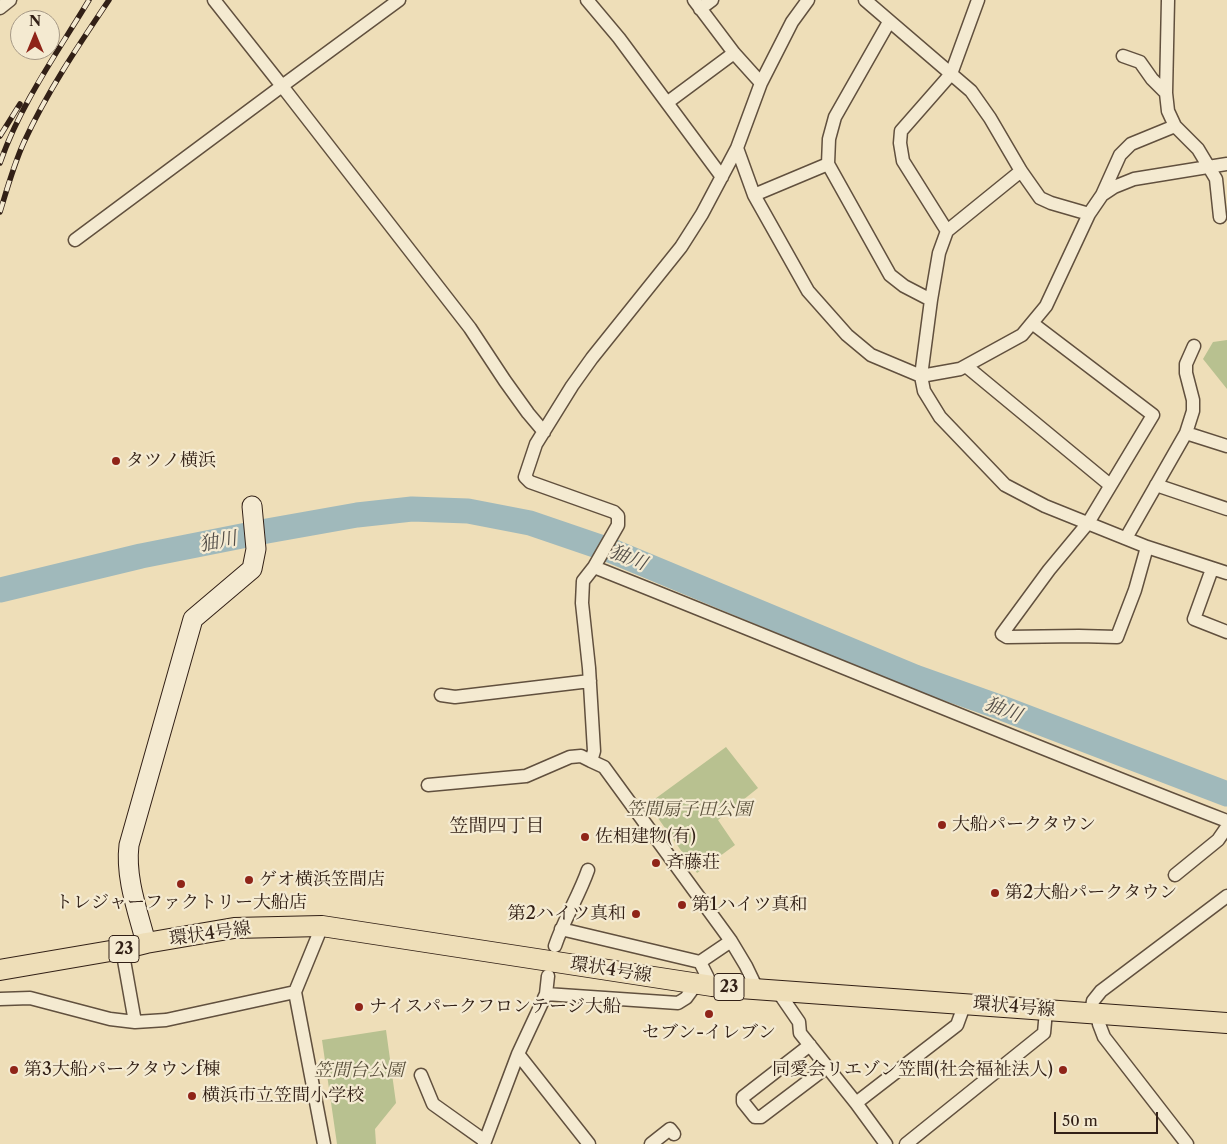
<!DOCTYPE html>
<meta charset="utf-8">
<style>
body{margin:0}
#map{position:relative;width:1227px;height:1144px;overflow:hidden;background:#eedeb8;font-family:"Libre Caslon Text",serif}
canvas{display:block}
.north{position:absolute;left:10px;top:10px;width:50px;height:50px;box-sizing:border-box;background:#f4ead1;border:1px solid #a69986;border-radius:50%;rotate:0deg;font-size:14px;font-weight:700;line-height:20px;text-align:center;color:#322016}
.north::after{content:'';display:block;margin:auto;width:18px;height:22px;background:#8f2418;clip-path:polygon(50% 0,100% 100%,50% 72%,0 100%)}
.scale{position:absolute;left:1054px;top:1112px;width:104px;height:22px;box-sizing:border-box;border:2px solid #322016;border-top:0;padding-left:6px;font-size:15px;line-height:18px;white-space:nowrap;color:#322016;-webkit-text-stroke:4px #f4ead1;paint-order:stroke}
</style>
<div id="map">
<canvas width="1227" height="1144"></canvas>
<div class="north">N</div>
<div class="scale">50 m</div>
</div>
<script>
const g = document.querySelector('canvas').getContext('2d');
g.lineJoin = 'round';
function fillPath(path, color) {
  g.fillStyle = color;
  g.fill(path, 'evenodd');
}
function stroke(path, color, width, dash) {
  g.strokeStyle = color;
  g.lineWidth = width;
  g.lineCap = dash ? 'butt' : 'round';
  g.setLineDash(dash || []);
  g.stroke(path);
}
function drawText(font, color, halo, rows, align = 'center') {
  g.font = font + ' "Libre Caslon Text","Noto Serif JP",serif';
  g.lineWidth = 4.5;
  g.setLineDash([]);
  g.textBaseline = 'middle';
  g.strokeStyle = halo;
  g.fillStyle = color;
  for (const [text, x, y, turn = 0] of rows) {
    g.save();
    g.translate(x, y);
    g.rotate((+turn || 0) * Math.PI / 180);
    g.textAlign = isNaN(turn) ? turn : align;
    if (halo) g.strokeText(text, 0, 0);
    g.fillText(text, 0, 0);
    g.restore();
  }
}
const green = new Path2D(`
 M 1227,340 L 1227,389 L 1203,359 L 1213,342 Z
 M 726,747 L 758,788 L 718,820 L 735,845 L 697,873 L 648,804 Z
 M 386,1030 L 396,1103 L 375,1129 L 376,1144 L 337,1144 L 322,1040 Z`);
const river = new Path2D(`
 M 0,590 L 141,556 L 267,531 L 357,515 L 412,509 L 468,511 L 530,523 L 612,551 L 915,677 L 1002,708 L 1227,794`);
const street = new Path2D(`
 M 399,0 L 282,86 L 470,328 L 505,381 L 528,413 L 544,432
 M 587,0 L 619,38 L 722,177
 M 694,0 L 734,53 L 761,83
 M 865,0 L 971,91 L 990,118 L 1021,171 L 1040,198 L 1051,203 L 1089,214
 M 1168,0 L 1166,93 L 1168,111 L 1175,126 L 1198,149 L 1216,179 L 1220,217
 M 0,8 L 10,0
 M 700,9 L 712,0
 M 889,22 L 835,117 L 829,139 L 828,164 L 890,275 L 904,286 L 931,300
 M 1123,56 L 1140,62 L 1152,79 L 1166,93
 M 668,102 L 734,53
 M 737,148 L 754,195 L 808,291 L 847,335 L 871,355 L 921,376 L 960,369 L 1022,335 L 1046,306 L 1089,214 L 1102,195 L 1114,187 L 1134,179 L 1227,164
 M 1021,171 L 947,231 L 939,253 L 931,300 L 921,376 L 924,391 L 940,417 L 1005,485 L 1045,506 L 1147,547 L 1227,573
 M 754,195 L 828,164
 M 1102,195 L 1120,155 L 1131,144 L 1175,126
 M 947,231 L 903,161 L 900,143 L 901,131 L 951,74 L 978,0
 M 75,240 L 282,86 L 214,0
 M 1032,323 L 1153,415 L 1088,523 L 1049,570 L 1002,634 L 1007,637 L 1079,636 L 1117,637 L 1135,590 L 1147,547
 M 966,366 L 1110,485
 M 1186,433 L 1227,446
 M 1156,485 L 1227,509
 M 1126,538 L 1186,433 L 1193,411 L 1193,400 L 1186,373 L 1186,364 L 1194,346
 M 594,567 C 805,651 1015,739 1227,821
 M 1212,569 L 1194,619 L 1227,632
 M 441,695 L 455,697 L 590,681
 M 428,785 L 526,776 L 570,757 L 581,756 L 591,761
 M 1175,875 L 1218,840 L 1227,827
 M 322,926 L 295,992 L 324,1144
 M 561,929 L 700,962 L 712,986
 M 555,946 C 564,919 579,896 588,870
 M 122,949 L 135,1022
 M 700,962 L 731,941
 M 757,989 L 746,966 L 731,941 L 604,767 L 591,761 L 594,751 L 589,668 L 582,603 L 583,581 L 594,567 L 618,525 L 618,516 L 614,512 L 530,482 L 525,477 L 536,444 L 572,386 L 592,358 L 681,247 L 702,214 L 737,148 L 761,83 L 792,22 L 808,0
 M 777,990 L 799,1022 L 800,1033 L 856,1103 L 886,1144
 M 546,994 L 678,1003 L 686,998 L 697,983
 M 0,999 L 30,998 L 110,1019 L 135,1022 L 166,1020 L 295,992
 M 1091,1012 L 1093,1001 L 1101,991 L 1227,896
 M 1097,1013 L 1099,1024 L 1104,1037 L 1187,1144
 M 810,1045 L 743,1097 L 743,1102 L 755,1117 L 761,1117 L 827,1067
 M 518,1054 L 589,1144
 M 421,1075 L 433,1104 L 485,1141
 M 856,1103 L 957,1025 L 965,1003
 M 484,1144 L 518,1054 L 546,994 L 548,976
 M 651,1144 L 670,1129 L 674,1134
 M 906,1144 L 1044,1033 L 1046,1011`);
const secondary = new Path2D(`
 M 146,943 C 138,912 125,878 129,845 L 193,619 L 252,569 L 256,549 L 252,506`);
const primary = new Path2D(`
 M 0,970 L 122,949 L 146,943 L 234,928 L 322,926 L 712,986 L 1227,1023`);
const rail = new Path2D(`
 M 0,136 L 20,104
 M 0,163 C 20,105 57,53 89,0
 M 0,212 C 7,189 14,164 24,142 C 47,92 78,46 109,0`);
const markers = [
 [116,461,5,"#8f2418"],
 [942,825,5,"#8f2418"],
 [585,837,5,"#8f2418"],
 [656,863,5,"#8f2418"],
 [249,880,5,"#8f2418"],
 [181,884,5,"#8f2418"],
 [995,893,5,"#8f2418"],
 [682,905,5,"#8f2418"],
 [636,914,5,"#8f2418"],
 [359,1007,5,"#8f2418"],
 [709,1014,5,"#8f2418"],
 [14,1070,5,"#8f2418"],
 [1063,1070,5,"#8f2418"],
 [192,1096,5,"#8f2418"]
];
const shields = [
 [124,949,30],
 [729,987,30]
];
const shieldNames = [
 ["23",124,949],
 ["23",729,987]
];
const poiNames = [
 ["タツノ横浜",126,461],
 ["大船パークタウン",952,825],
 ["佐相建物(有)",595,837],
 ["斉藤荘",666,863],
 ["ゲオ横浜笠間店",259,880],
 ["第2大船パークタウン",1005,893],
 ["トレジャーファクトリー大船店",181,903,"center"],
 ["第1ハイツ真和",692,905],
 ["第2ハイツ真和",626,914,"right"],
 ["ナイスパークフロンテージ大船",369,1007],
 ["セブン-イレブン",709,1033,"center"],
 ["第3大船パークタウンf棟",24,1070],
 ["同愛会リエゾン笠間(社会福祉法人)",1053,1070,"right"],
 ["横浜市立笠間小学校",202,1096]
];
const parkNames = [
 ["笠間扇子田公園",689,810],
 ["笠間台公園",359,1071]
];
const streetNames = [
 ["環状4号線",210,934,-8],
 ["環状4号線",611,970,9],
 ["環状4号線",1014,1007,5]
];
const waterNames = [
 ["㹨川",218,542,-11],
 ["㹨川",628,558,22],
 ["㹨川",1003,710,21]
];
const neighbourhoodNames = [
 ["笠間四丁目",497,827]
];
fillPath(green, '#b8c190');
stroke(river, '#a0b9bb', 25);
stroke(street, '#61503e', 15);
stroke(secondary, '#322016', 21);
stroke(primary, '#322016', 22);
stroke(street, '#f4ead1', 12);
stroke(secondary, '#f4ead1', 19);
stroke(primary, '#eedeb8', 20);
stroke(rail, '#322016', 5.5);
stroke(rail, '#f4ead1', 4, [11]);
for (const [x, y, r, color] of markers) {
  const dot = new Path2D();
  dot.arc(x, y, r, 0, 2 * Math.PI);
  g.fillStyle = color;
  g.fill(dot);
  stroke(dot, '#f4ead1', 2);
}
for (const [x, y, w] of shields) {
  const box = new Path2D();
  box.roundRect(x - w / 2, y - 13.5, w, 27, 4);
  g.fillStyle = '#f4ead1';
  g.fill(box);
  stroke(box, '#322016', 1);
}
drawText('bold 16px', '#322016', null, shieldNames);
drawText('18px', '#322016', '#f4ead1', poiNames, 'left');
drawText('italic 18px', '#5a503b', '#f4ead1', parkNames);
drawText('18px', '#322016', '#f4ead1', streetNames);
drawText('italic 19px', '#534e48', '#f4ead1', waterNames);
drawText('19px', '#322016', '#f4ead1', neighbourhoodNames);
</script>
